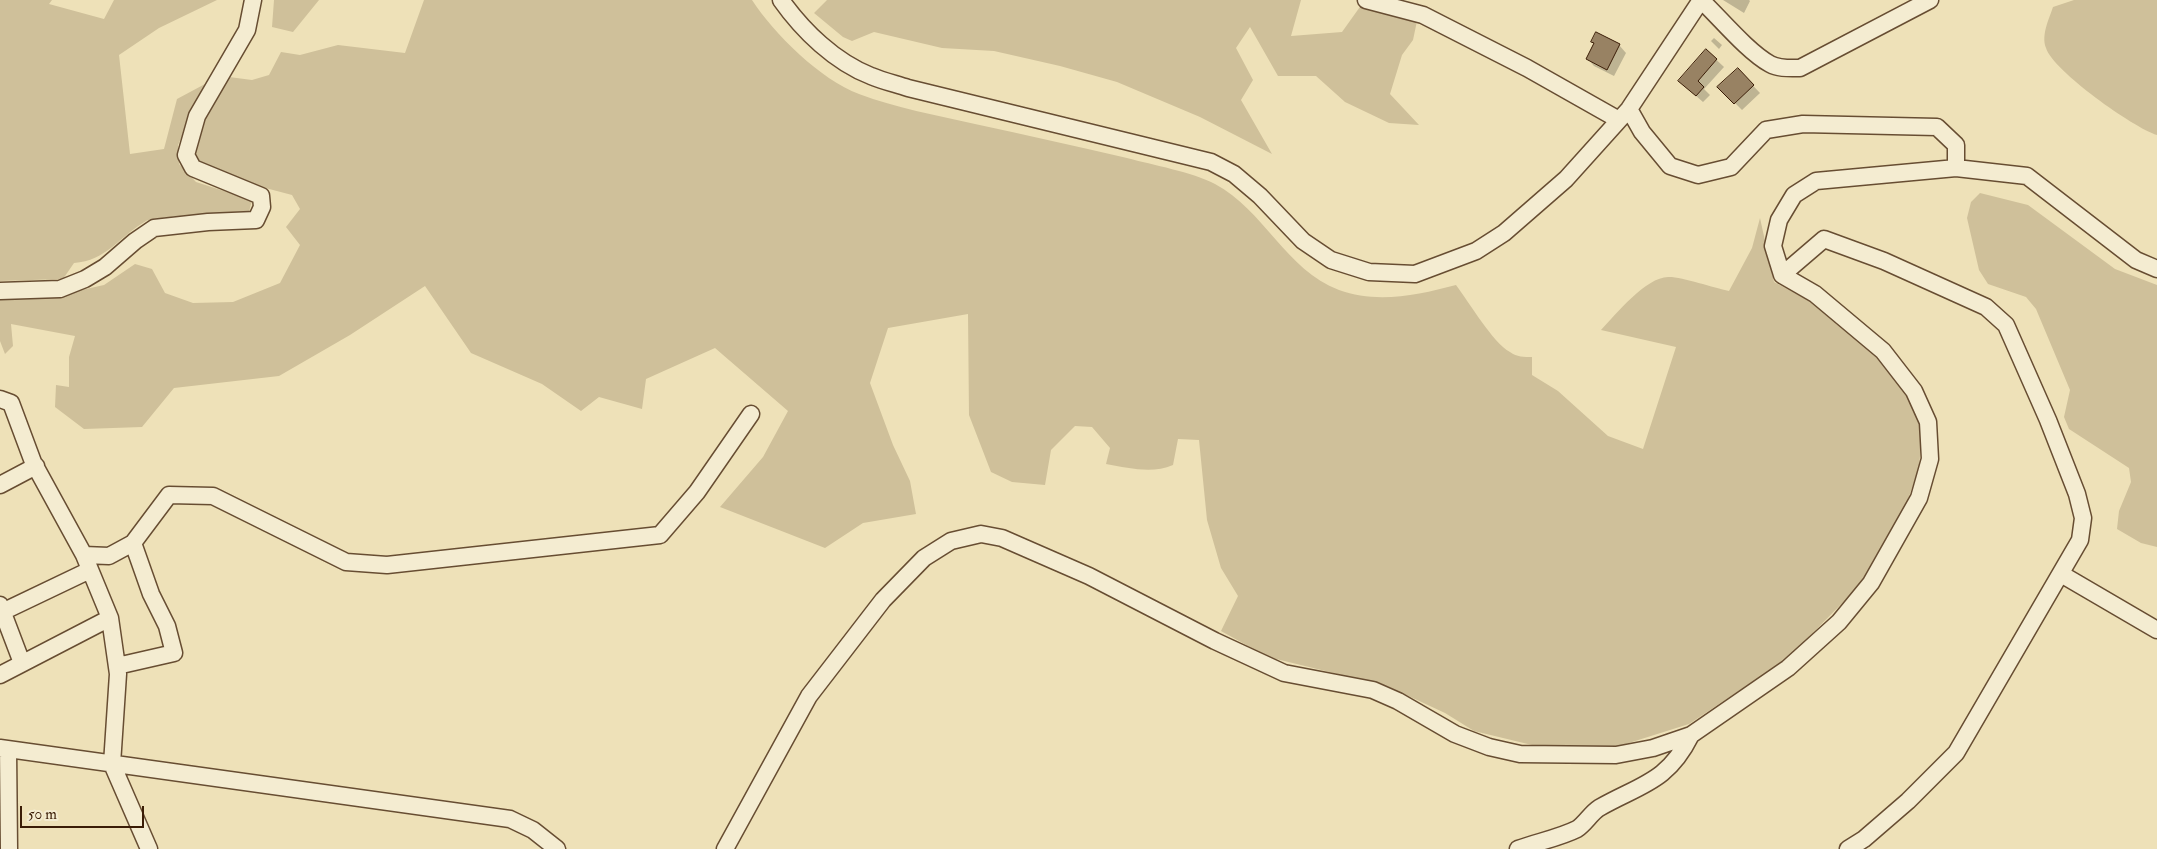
<!DOCTYPE html>
<style>
body{margin:0}
#map{position:relative;width:2157px;height:849px;overflow:hidden;background:#eee1b8;font-family:"IM FELL Double Pica",serif}
canvas{display:block}
.scale{position:absolute;left:20px;top:806px;width:124px;height:22px;box-sizing:border-box;border:2px solid #3a1c06;border-top:0;padding-left:6px;font-size:15px;line-height:18px;white-space:nowrap;color:#3a1c06;-webkit-text-stroke:4px #f4ecd1;paint-order:stroke}
</style>
<div id="map">
<canvas width="2157" height="849"></canvas>
<div class="scale">50 m</div>
</div>
<script>
const g = document.querySelector('canvas').getContext('2d');
g.lineJoin = 'round';
function fillPath(path, color) {
  g.fillStyle = color;
  g.fill(path, 'evenodd');
}
function stroke(path, color, width, dash) {
  g.strokeStyle = color;
  g.lineWidth = width;
  g.lineCap = dash ? 'butt' : 'round';
  g.setLineDash(dash || []);
  g.stroke(path);
}
const green = new Path2D(`
 M 0,0 L 52,0 L 49,4 L 104,19 L 114,0 L 217,0 L 159,28 L 119,55 L 130,154 L 164,149 L 177,99 L 205,84 L 178,145 L 179,164 L 196,182 L 252,200 L 249,212 C 233,213 154,216 146,221 C 120,236 106,261 74,263 L 63,279 L 0,281 Z
 M 274,0 L 319,0 L 293,32 L 272,27 Z
 M 424,0 L 752,0 C 774,34 821,80 859,94 C 896,108 936,115 975,124 C 1026,135 1076,146 1127,158 C 1153,165 1192,172 1215,184 C 1264,210 1286,270 1339,290 C 1377,304 1418,295 1456,285 C 1469,302 1493,343 1510,352 C 1517,357 1524,357 1532,357 L 1532,375 L 1558,391 L 1608,436 L 1643,449 L 1676,347 L 1601,330 C 1615,315 1647,276 1669,277 C 1683,277 1714,288 1729,291 L 1752,248 L 1760,218 L 1774,282 L 1817,305 L 1870,350 L 1901,383 L 1919,412 L 1921,444 L 1919,468 L 1907,502 L 1867,578 L 1788,658 L 1689,724 L 1616,747 L 1532,745 L 1474,731 L 1445,713 L 1387,686 L 1268,657 L 1221,631 L 1238,596 L 1221,568 L 1207,520 L 1199,440 L 1178,439 L 1173,465 C 1152,474 1129,468 1106,464 L 1110,448 L 1092,427 L 1075,426 L 1051,450 L 1045,485 L 1012,482 L 991,472 L 969,415 L 968,314 L 888,328 L 870,383 L 893,445 L 910,481 L 916,514 L 863,523 L 825,548 L 720,507 L 763,457 L 788,411 L 715,348 L 646,379 L 642,409 L 599,397 L 581,411 L 542,384 L 471,353 L 425,286 L 350,335 L 279,376 L 174,388 L 142,427 L 84,429 L 55,407 L 56,385 L 69,387 L 69,357 L 75,336 L 11,324 L 13,346 L 5,354 L 0,341 L 0,300 L 68,293 L 104,285 L 135,264 L 152,269 L 165,293 L 193,303 L 233,302 L 280,283 L 300,245 L 286,227 L 300,209 L 292,195 L 239,181 L 196,164 L 191,149 L 204,118 L 229,77 L 252,80 L 269,75 L 281,52 L 300,55 L 338,45 L 405,53 Z
 M 827,0 L 1301,0 L 1291,36 L 1342,32 L 1362,4 L 1417,21 L 1413,40 L 1402,55 L 1390,94 L 1419,125 L 1389,123 L 1345,102 L 1316,76 L 1278,76 L 1250,27 L 1236,48 L 1253,80 L 1241,100 L 1272,154 L 1200,117 L 1117,82 L 1060,66 L 994,51 L 942,48 L 874,32 L 852,41 L 843,37 L 814,13 Z
 M 2074,0 L 2157,0 L 2157,135 C 2134,128 2053,71 2046,48 C 2041,35 2049,19 2053,7 Z
 M 1980,193 L 2028,205 L 2115,269 L 2157,285 L 2157,547 L 2141,543 L 2117,529 L 2119,511 L 2131,482 L 2129,468 L 2069,429 L 2064,417 L 2070,390 L 2036,309 L 2026,297 L 1988,284 L 1979,270 L 1967,218 L 1971,202 Z`);
const shadow = new Path2D(`
 M 1723,0 L 1749,0 L 1750,1 L 1744,13 Z
 M 1597,34 L 1619,45 L 1626,53 L 1614,76 L 1594,66 L 1587,58 L 1595,44 L 1593,42 Z
 M 1714,38 L 1722,45 L 1719,49 L 1711,41 Z
 M 1707,51 L 1724,67 L 1704,89 L 1710,95 L 1703,102 L 1687,88 Z
 M 1738,70 L 1760,93 L 1742,110 L 1719,87 Z`);
const building = new Path2D(`
 M 1596,32 L 1620,44 L 1607,70 L 1586,59 L 1594,43 L 1591,42 Z
 M 1706,49 L 1717,59 L 1698,81 L 1704,87 L 1696,96 L 1678,81 Z
 M 1738,68 L 1754,85 L 1734,104 L 1717,87 Z`);
const minor = new Path2D(`
 M 781,0 C 803,31 835,62 871,76 C 883,81 896,84 908,88 L 1211,162 L 1234,174 L 1260,196 L 1303,241 L 1331,260 L 1369,272 L 1415,274 L 1476,251 L 1504,233 L 1566,179 L 1629,109 L 1701,0
 M 1366,0 L 1423,15 L 1527,68 L 1619,120
 M 1701,0 C 1720,18 1748,52 1770,64 C 1779,69 1790,68 1800,68 L 1930,0
 M 1629,109 L 1642,132 L 1670,166 L 1698,175 L 1731,167 L 1766,130 L 1803,124 L 1937,127 L 1956,145 L 1956,168
 M 1782,275 L 1824,239 L 1884,261 L 1986,307 L 2006,325 L 2048,420 L 2077,494 L 2083,518 L 2080,540 L 1956,753 L 1908,801 L 1864,839 L 1848,849
 M 0,291 L 60,289 L 85,279 L 105,267 L 135,241 L 154,228 L 208,222 L 256,220 L 262,207 L 261,196 L 193,168 L 186,155 L 197,116 L 247,30 L 253,0
 M 0,399 L 11,403 L 33,462 L 84,555 L 110,618 L 118,674 L 112,764 L 149,849
 M 0,485 L 36,466
 M 84,555 L 109,556 L 133,543 L 169,495 L 213,496 L 346,562 L 387,565 L 660,535 L 697,492 L 751,414
 M 2061,574 L 2157,630
 M 0,605 L 22,663
 M 0,613 L 90,570
 M 117,666 L 174,653 L 167,626 L 151,594 L 133,543
 M 0,675 L 110,618
 M 0,748 L 510,819 L 533,830 L 557,849
 M 8,749 L 9,849
 M 725,849 L 809,696 L 883,600 L 924,558 L 951,541 L 981,534 L 1002,538 L 1089,576 L 1215,641 L 1284,673 L 1373,690 L 1398,701 L 1455,734 L 1489,747 L 1520,754 L 1616,755 L 1653,748 L 1691,735 L 1788,668 L 1839,622 L 1871,583 L 1919,498 L 1930,459 L 1928,422 L 1914,391 L 1883,351 L 1815,294 L 1782,275 L 1773,246 L 1779,220 L 1794,195 L 1816,181 L 1956,168 L 2027,176 L 2136,260 L 2157,269
 M 1518,849 C 1537,842 1559,838 1577,829 C 1585,824 1591,813 1599,808 C 1641,784 1667,783 1691,735`);
fillPath(green, '#cfc09a');
fillPath(shadow, '#0003');
fillPath(building, '#988263');
stroke(building, '#3a1c06', 1);
stroke(minor, '#674d32', 19);
stroke(minor, '#f4ecd1', 16);
</script>
